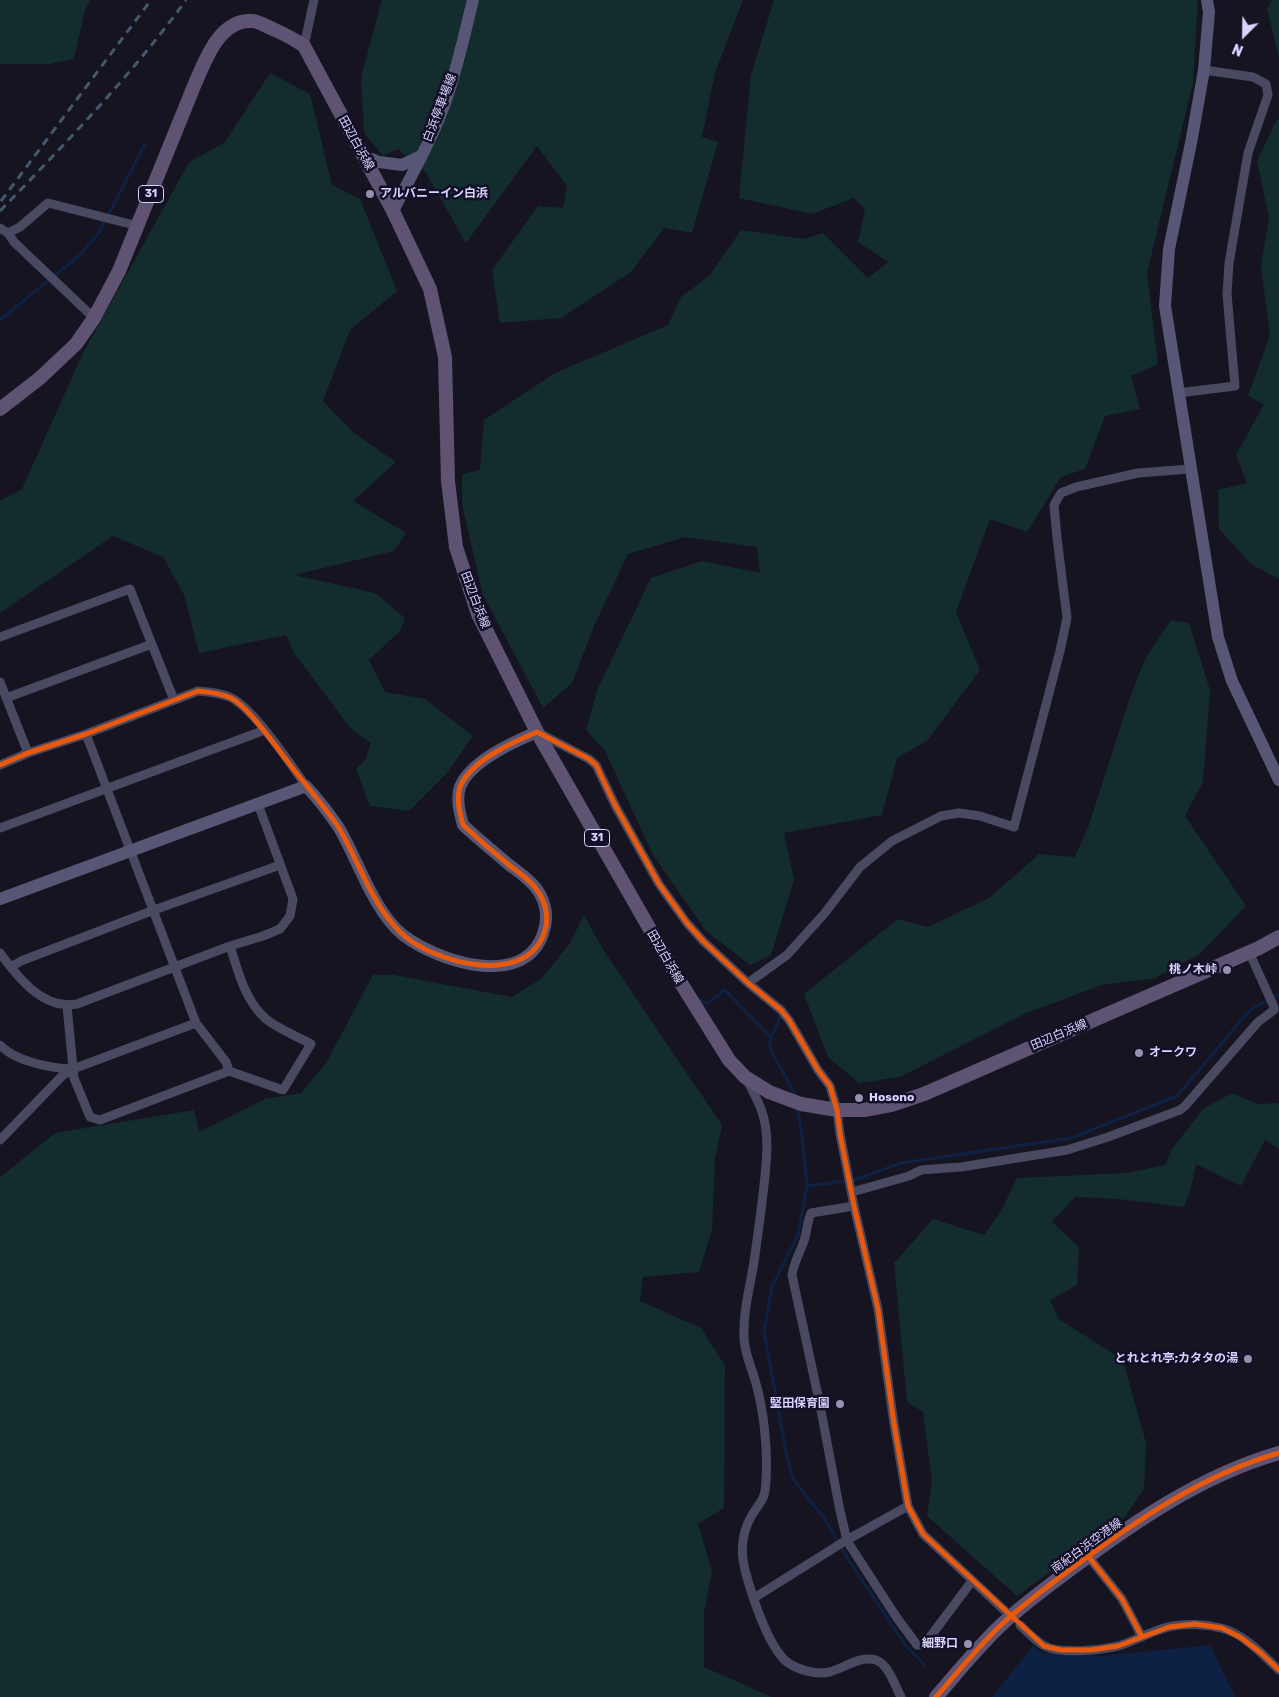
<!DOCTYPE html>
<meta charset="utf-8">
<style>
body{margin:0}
#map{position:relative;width:1279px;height:1697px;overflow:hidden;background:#161421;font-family:Rubik,sans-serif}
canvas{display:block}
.north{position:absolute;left:1219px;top:10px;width:50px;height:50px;-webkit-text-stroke:4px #130f26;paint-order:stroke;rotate:203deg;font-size:14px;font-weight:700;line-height:20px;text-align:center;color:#d9d4ff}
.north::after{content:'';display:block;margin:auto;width:18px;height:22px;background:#d9d4ff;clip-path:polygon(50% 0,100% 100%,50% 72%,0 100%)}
</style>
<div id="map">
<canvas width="1279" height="1697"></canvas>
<div class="north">N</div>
</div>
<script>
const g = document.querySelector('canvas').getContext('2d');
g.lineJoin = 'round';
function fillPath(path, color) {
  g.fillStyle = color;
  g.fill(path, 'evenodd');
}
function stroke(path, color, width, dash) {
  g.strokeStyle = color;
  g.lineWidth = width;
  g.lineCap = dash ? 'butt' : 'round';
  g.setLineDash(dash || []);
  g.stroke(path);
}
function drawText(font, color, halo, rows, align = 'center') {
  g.font = font + ' Rubik,"Noto Sans JP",sans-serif';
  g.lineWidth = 5;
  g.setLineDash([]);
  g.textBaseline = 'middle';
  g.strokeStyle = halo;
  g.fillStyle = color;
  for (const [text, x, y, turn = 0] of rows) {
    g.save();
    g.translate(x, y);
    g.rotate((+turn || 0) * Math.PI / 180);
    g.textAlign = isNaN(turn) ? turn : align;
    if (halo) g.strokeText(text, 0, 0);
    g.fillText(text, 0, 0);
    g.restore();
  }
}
const green = new Path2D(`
 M 0,0 L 91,0 L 85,10 L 74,59 L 49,64 L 0,64 Z
 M 382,0 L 743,0 L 715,73 L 702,137 L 718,142 L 692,233 L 664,228 L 631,272 L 561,318 L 500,323 L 492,270 L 538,206 L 563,208 L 567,186 L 537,146 L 466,243 L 425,171 L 398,149 L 383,156 L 364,133 L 361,77 Z
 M 774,0 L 1198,0 L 1193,83 L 1147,273 L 1158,364 L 1131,376 L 1140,409 L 1105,416 L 1085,469 L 1061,477 L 1027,532 L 990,519 L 956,612 L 980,670 L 927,741 L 897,758 L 882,815 L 784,833 L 794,880 L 771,955 L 750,965 L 706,931 L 653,855 L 605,751 L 586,730 L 598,688 L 651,578 L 702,561 L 760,573 L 757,547 L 685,537 L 628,554 L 595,624 L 572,683 L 543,708 L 483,595 L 462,505 L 462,474 L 480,470 L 484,420 L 555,373 L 668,325 L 681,297 L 710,275 L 741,230 L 804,239 L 823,233 L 868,278 L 888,262 L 858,242 L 865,209 L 854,198 L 812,214 L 739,198 L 751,75 Z
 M 1272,0 L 1279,0 L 1279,58 L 1267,9 Z
 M 270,73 L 310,94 L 332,185 L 360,199 L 397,291 L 350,330 L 323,401 L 354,433 L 396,462 L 353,501 L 406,533 L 394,551 L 294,575 L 375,593 L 405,618 L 400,631 L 369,660 L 385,692 L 425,699 L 473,736 L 447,773 L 409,811 L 370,806 L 356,769 L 365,760 L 371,743 L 351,729 L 294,653 L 286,635 L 199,653 L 184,595 L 163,557 L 113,536 L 0,613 L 0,501 L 22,489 L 82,355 L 189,162 L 224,143 Z
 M 1279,120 L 1279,579 L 1251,564 L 1219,529 L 1218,490 L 1247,483 L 1236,455 L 1264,404 L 1248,396 L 1270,335 L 1261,266 L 1269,218 L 1257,161 L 1276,121 Z
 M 1171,620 L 1189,623 L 1210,690 L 1203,782 L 1185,816 L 1246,906 L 1200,954 L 1155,978 L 1102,985 L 1024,1014 L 900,1077 L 859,1083 L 828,1057 L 804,994 L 898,919 L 928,927 L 989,898 L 1039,854 L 1075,857 L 1089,825 L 1129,700 L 1145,659 Z
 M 584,915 L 604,951 L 722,1125 L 715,1159 L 712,1230 L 699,1272 L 643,1277 L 640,1301 L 701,1328 L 725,1366 L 724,1508 L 698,1524 L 712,1571 L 704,1613 L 704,1667 L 772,1697 L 0,1697 L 0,1177 L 55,1133 L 194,1110 L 199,1132 L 265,1099 L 301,1093 L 326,1063 L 373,975 L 394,975 L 512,997 L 542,978 L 570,943 Z
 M 1232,1093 L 1258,1104 L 1279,1103 L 1279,1149 L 1265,1140 L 1241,1186 L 1196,1164 L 1190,1192 L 1184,1207 L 1118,1199 L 1075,1197 L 1052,1222 L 1079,1247 L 1077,1285 L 1050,1300 L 1059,1319 L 1123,1360 L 1146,1443 L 1144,1489 L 1124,1518 L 1017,1596 L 927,1516 L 932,1482 L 923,1412 L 907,1402 L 894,1263 L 933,1219 L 984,1235 L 1000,1213 L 1017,1178 L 1127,1173 L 1165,1165 L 1172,1149 L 1203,1109 Z`);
const water = new Path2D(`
 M 1210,1645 L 1235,1697 L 992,1697 L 1033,1646 L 1043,1653 L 1102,1656 Z`);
const stream = new Path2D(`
 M 0,320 L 80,255 L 99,233 L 145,144
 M 700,1000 L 707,1004 L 725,990 L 770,1036
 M 780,1017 C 776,1031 767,1035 771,1051 L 794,1092 L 795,1096
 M 797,1108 L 802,1134 L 807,1186
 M 925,1665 L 906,1646 L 848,1559 L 824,1518 L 793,1479 L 787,1457 L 764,1332 L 772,1287 L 798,1235 L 807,1186 L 854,1180 L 901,1163 L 1071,1138 L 1177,1096 L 1250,1010 L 1279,994`);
const street = new Path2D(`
 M 304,46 L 314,0
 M 0,228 L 8,233 L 20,227 L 48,203 L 138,226
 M 8,233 L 14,242 L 94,318
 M 1178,393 L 1235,386 L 1227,294 L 1229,263 L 1248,153 L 1268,95 L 1266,84 L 1253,77 L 1204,70
 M 0,637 L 130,589 L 174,700
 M 0,682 L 28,753
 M 6,698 L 152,644
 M 539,733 L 589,759 L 596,765 L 615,805 L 659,884 L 687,923 L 703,941 L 748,983 L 781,1010 L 789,1020 L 818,1070 L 830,1086 L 837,1110 L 840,1134 L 854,1206 L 878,1309 L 894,1424 L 908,1506 L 923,1534 L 1004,1610
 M 86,734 L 196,1023 L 226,1062 L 229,1071
 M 0,765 L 28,753 L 86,734 L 198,691 C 210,692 221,693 232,698 C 255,711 290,763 306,786
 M 0,828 L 265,730
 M 0,953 C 18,978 43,1010 77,1004 L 230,946 L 263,936 L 280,929 L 290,916 L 293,899 L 258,804
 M 11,967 L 21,961 L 154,910 L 280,865
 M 748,983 L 787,955 L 824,914 L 860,867 L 892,841 L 941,816 L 959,813 L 980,816 L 1014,827 L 1060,651 L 1067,618 L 1057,538 L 1054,505 L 1061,493 L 1076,487 L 1138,473 L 1190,469
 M 67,1006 L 74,1078 L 90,1117 L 100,1120 L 229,1071 L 283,1090 L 311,1044 C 298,1037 277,1028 266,1019 C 245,1001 238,971 230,946
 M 0,1045 C 16,1062 51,1068 73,1069
 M 746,1078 C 751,1089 759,1101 762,1112 C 769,1133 767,1155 765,1176 C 762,1205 758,1234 754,1262 C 750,1287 743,1311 744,1337 C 744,1352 751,1366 755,1380 C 764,1410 768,1450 766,1481 C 765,1501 761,1500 752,1515 C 742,1532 740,1551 745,1570 C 751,1593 768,1647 787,1662 C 798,1670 816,1675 830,1672 C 844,1668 861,1655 876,1660 C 889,1665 895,1686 901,1697
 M 0,1140 L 62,1076 L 73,1069 L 196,1023
 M 852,1192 L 909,1176 L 921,1170 L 961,1167 L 1067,1150 L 1108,1137 L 1180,1110 L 1185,1106 L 1258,1022 L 1274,1010 L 1274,1007 L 1249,952
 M 854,1206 L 811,1213 C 807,1222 807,1232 804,1241 C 800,1252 794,1262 792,1275 L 820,1405 L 839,1506 L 847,1541 L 897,1618 L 917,1645 L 924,1645 L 972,1581
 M 1088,1556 L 1122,1599 L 1142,1637
 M 754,1598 L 845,1541 L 908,1506
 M 1020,1625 C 1027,1632 1035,1640 1043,1645 C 1059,1655 1101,1650 1118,1646 C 1135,1641 1151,1631 1168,1627 C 1184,1623 1205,1624 1221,1628 C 1243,1633 1263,1655 1279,1670`);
const secondary = new Path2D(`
 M 1207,0 L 1209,12 L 1204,70 L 1191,143 L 1169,249 L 1165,306 L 1218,637 L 1232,681 L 1279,780
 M 362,155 L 379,162 L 402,165 L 421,156
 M 393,211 C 412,174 434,136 447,97 C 458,65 465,32 473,0
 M 0,899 L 306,786 C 318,799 329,813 339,828 C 358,860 374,912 403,935 C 437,961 523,990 543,934 C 548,920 547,907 540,894 C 533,881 518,872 507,863 C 492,850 477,838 463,825 C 460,814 456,799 460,787 C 470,761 513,742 537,732`);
const primary = new Path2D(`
 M 0,409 L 40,378 L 76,344 L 94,318 L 119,271 L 194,86 C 205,61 219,19 252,21 C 259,21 267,27 273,29 C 284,34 294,39 304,46 L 393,211 L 430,289 L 445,357 L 448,481 L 456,547 L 478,614 L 537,732 L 679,980 L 729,1060 L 745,1077 L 769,1092 L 801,1104 L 837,1110 L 864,1110 L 891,1105 L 924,1094 L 1259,948 L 1279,937
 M 936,1697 C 957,1673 977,1648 1000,1626 C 1022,1605 1047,1587 1071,1569 C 1134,1522 1202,1475 1279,1453`);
const rail = new Path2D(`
 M 1,201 L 151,0
 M 0,211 C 65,144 131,76 186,0`);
const cycleway = new Path2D(`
 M 0,765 L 28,753 L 86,734 L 198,691 C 210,692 220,693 231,698 C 241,703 249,713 256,721 C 274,742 289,765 307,786 C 318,800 329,813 339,828 C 359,862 371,903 400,932 C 432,964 533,990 546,926 C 548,915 545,902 539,893 C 532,881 519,873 509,865 C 493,852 478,839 463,825 C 460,814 456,799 460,787 C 470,761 513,742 537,732 L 589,759 L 596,765 L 615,805 L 659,884 L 687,923 L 703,941 L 748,983 L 781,1010 L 789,1020 L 818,1070 L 830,1086 L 837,1110 L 840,1134 L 854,1206 L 878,1309 L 894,1424 L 908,1506 L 923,1534 L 1044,1646 L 1061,1650 L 1091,1650 L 1118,1646 L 1169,1627 L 1195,1624 L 1222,1628 L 1240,1637 L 1261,1653 L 1279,1670
 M 1088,1556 L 1122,1599 L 1142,1637
 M 936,1697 C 957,1673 977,1648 1000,1626 C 1022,1605 1047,1587 1071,1569 C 1134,1522 1202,1475 1279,1453`);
const markers = [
 [370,194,5,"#9591b1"],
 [1227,970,5,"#9591b1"],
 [1139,1053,5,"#9591b1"],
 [859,1098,5,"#9591b1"],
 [1248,1359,5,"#9591b1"],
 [840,1404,5,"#9591b1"],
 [968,1644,5,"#9591b1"]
];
const shields = [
 [151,194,25],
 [597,838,25]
];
const shieldNames = [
 ["31",151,194],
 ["31",597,838]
];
const streetNames = [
 ["白浜停車場線",440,108,-69],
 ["田辺白浜線",356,143,61],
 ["田辺白浜線",475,600,69],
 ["田辺白浜線",665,957,60],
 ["田辺白浜線",1059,1035,-23],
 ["南紀白浜空港線",1087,1546,-36]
];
const poiNames = [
 ["アルバニーイン白浜",380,194,"left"],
 ["桃ノ木峠",1217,970],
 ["オークワ",1149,1053,"left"],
 ["Hosono",869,1098,"left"],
 ["とれとれ亭;カタタの湯",1238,1359],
 ["堅田保育園",830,1404],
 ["細野口",958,1644]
];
fillPath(green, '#132c2d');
fillPath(water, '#0d2144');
stroke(stream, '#0d2144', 3);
stroke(street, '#4a4962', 9);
stroke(secondary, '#575674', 12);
stroke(primary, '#5e5373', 14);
stroke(rail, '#43596b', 3, [8, 6]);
stroke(cycleway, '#e8590c', 5);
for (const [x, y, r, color] of markers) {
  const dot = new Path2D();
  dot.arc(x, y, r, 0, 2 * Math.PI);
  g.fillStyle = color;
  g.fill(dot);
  stroke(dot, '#130f26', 2);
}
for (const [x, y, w] of shields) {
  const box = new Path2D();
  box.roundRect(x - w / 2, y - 8.5, w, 17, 4);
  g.fillStyle = '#130f26';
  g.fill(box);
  stroke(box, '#d9d4ff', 1);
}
drawText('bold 11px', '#d9d4ff', null, shieldNames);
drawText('12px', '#d9d4ff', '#130f26', streetNames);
drawText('bold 12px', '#d9d4ff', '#130f26', poiNames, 'right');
</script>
